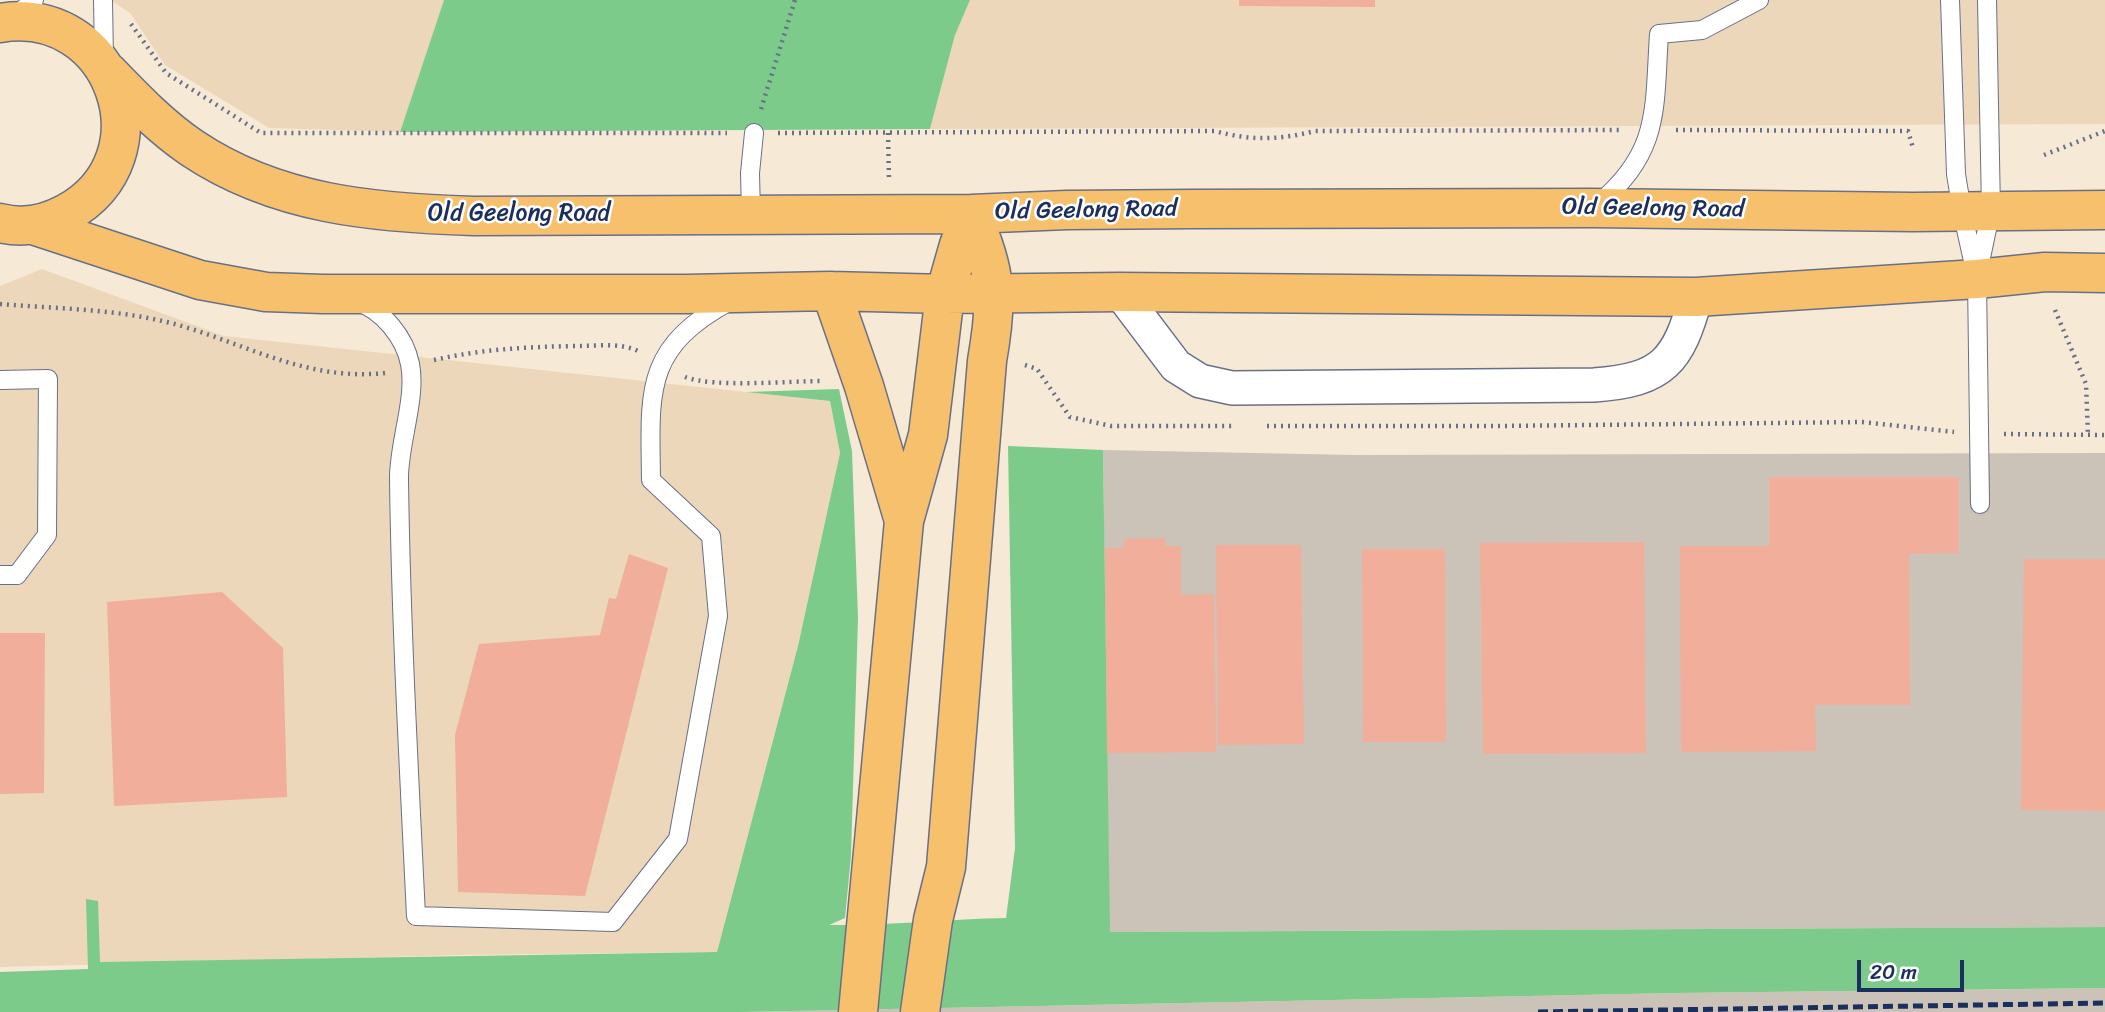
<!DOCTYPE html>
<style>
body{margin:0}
#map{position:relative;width:2105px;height:1012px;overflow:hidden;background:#f6ead7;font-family:Sriracha,sans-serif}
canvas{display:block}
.scale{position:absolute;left:1857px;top:960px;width:107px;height:32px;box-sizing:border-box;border:4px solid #1b2f5e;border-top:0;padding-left:9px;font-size:21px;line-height:24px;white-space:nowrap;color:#1b2f5e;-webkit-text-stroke:5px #fff;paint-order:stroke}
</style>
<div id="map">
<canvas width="2105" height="1012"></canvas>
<div class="scale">20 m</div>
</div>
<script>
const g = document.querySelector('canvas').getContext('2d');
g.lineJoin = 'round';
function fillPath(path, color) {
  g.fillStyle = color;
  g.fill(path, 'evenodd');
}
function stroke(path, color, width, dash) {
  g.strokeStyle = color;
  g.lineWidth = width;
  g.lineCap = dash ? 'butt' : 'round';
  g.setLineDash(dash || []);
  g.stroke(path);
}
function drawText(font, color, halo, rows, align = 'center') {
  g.font = font + ' Sriracha,sans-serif';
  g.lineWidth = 5;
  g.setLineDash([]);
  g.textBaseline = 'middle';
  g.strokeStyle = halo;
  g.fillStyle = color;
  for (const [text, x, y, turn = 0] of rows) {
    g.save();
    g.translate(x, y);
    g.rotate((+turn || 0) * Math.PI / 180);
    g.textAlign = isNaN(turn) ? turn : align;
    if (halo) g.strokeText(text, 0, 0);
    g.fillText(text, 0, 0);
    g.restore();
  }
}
const built = new Path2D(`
 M 110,0 L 444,0 L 400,132 L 269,128 L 165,65 L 130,13 Z
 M 970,0 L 2105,0 L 2105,124 L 930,129 L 955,35 Z
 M 42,269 L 224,336 L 830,401 L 840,453 L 798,646 L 717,952 L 461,955 L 0,967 L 0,286 Z`);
const industrial = new Path2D(`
 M 1103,450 L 1355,455 L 2105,453 L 2105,927 L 1109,932 Z
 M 2105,988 L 2105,1012 L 742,1012 L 1677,993 Z`);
const green = new Path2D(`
 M 444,0 L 970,0 L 955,35 L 930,129 L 400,132 Z
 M 839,389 L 852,451 L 858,618 L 851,856 L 845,918 L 829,925 C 888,926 947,919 1006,918 L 1015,848 L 1008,446 L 1103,450 L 1110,932 L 2105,927 L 2105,988 L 1677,993 L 742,1012 L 0,1012 L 0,972 L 88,969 L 86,899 L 98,901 L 100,962 L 717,952 L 798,646 L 840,453 L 830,401 L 746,392 Z`);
const building = new Path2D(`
 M 1239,0 L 1375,0 L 1375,7 L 1239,6 Z
 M 1769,477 L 1959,477 L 1959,553 L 1909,554 L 1910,705 L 1815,705 L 1816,751 L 1681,752 L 1680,546 L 1769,546 Z
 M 1165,538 L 1165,546 L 1181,546 L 1181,595 L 1214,594 L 1216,752 L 1107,753 L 1105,548 L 1124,548 L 1124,539 Z
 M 1644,542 L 1646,753 L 1483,754 L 1480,543 Z
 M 1216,545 L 1301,545 L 1304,744 L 1218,745 Z
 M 1362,549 L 1445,549 L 1446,742 L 1363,742 Z
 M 629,554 L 668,568 L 585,896 L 458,892 L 455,735 L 479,644 L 600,635 L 609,598 L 616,599 Z
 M 2024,559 L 2105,559 L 2105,811 L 2021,810 Z
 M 222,592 L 283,648 L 287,797 L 114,806 L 107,602 Z
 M 0,633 L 45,633 L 44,793 L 0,794 Z`);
const path = new Path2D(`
 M 131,24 L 166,73 L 261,133 L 727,133
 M 761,109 L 795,0
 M 1676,130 L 1908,131 L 1913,148
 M 778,133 L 1215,131 C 1251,141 1279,140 1315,131 L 1622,130
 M 888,133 L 889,179
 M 2044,155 L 2105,131
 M 0,304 C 61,309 126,309 185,327 C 254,348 311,381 385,373
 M 2055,310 L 2086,384 L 2088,435
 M 434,360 C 483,349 526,347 576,346 C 597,346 621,342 640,352
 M 1025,365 L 1037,369 L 1070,417 L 1111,426 L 1233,426
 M 685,377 C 714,388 788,381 822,381
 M 1267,426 L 1498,426 L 1862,422 L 1954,432
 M 2004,434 L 2105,435`);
const lane = new Path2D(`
 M 103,0 L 104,59
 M 1950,0 L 1956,174 L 1962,211 L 1977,279 L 1980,504
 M 12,19 L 34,0
 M 1598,204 C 1661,152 1654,108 1659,34 L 1702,30 L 1759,0
 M 751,214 L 750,173 L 754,133
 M 1978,272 L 1991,210 L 1987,0
 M 357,302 C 383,310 405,338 410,364 C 417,398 398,445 399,480 C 401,626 409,771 416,916 L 613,922 L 678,839 L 718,616 L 711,536 L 651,480 C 650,392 643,348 730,301
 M 0,380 L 48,379 L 47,535 L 17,575 L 0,575`);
const street = new Path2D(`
 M 1120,292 L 1176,366 L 1200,381 L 1232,388 L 1594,385 C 1664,380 1678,361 1696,297`);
const primary = new Path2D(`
 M 0,23 C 114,4 169,157 67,213 C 47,224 23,229 0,223
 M 108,72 C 134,99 161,127 192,148 C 277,205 375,213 474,216 L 971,214 L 1067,210 L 1193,209 L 1593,208 L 1913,212 L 2105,210
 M 33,225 L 200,280 L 266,292 L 323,294 L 687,294 L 831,291 L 945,294 L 1120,292 L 1696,297 L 1977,279 L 2045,272 L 2105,273
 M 831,291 L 864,386 L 904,521
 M 858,1012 L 904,521 L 928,435 L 945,294 L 959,245 L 971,214
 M 920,1012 L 933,920 L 946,867 L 987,361 C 998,299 997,272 971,214`);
const rail = new Path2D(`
 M 1538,1012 L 2105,1003`);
const streetNames = [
 ["Old Geelong Road",1653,209,1],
 ["Old Geelong Road",1086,211,-1],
 ["Old Geelong Road",519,214]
];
fillPath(built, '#ecd7ba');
fillPath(industrial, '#cbc2b8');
fillPath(green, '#7dcb8b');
fillPath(building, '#f0ae9b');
stroke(lane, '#687088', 20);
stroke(street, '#687088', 36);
stroke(primary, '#687088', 41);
stroke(path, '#687088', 4.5, [2, 5]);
stroke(lane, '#fff', 18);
stroke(street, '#fff', 33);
stroke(primary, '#f7c06c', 38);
stroke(rail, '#1b2f5e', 5, [10, 5]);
drawText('24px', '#1b2f5e', '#fff', streetNames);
</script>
